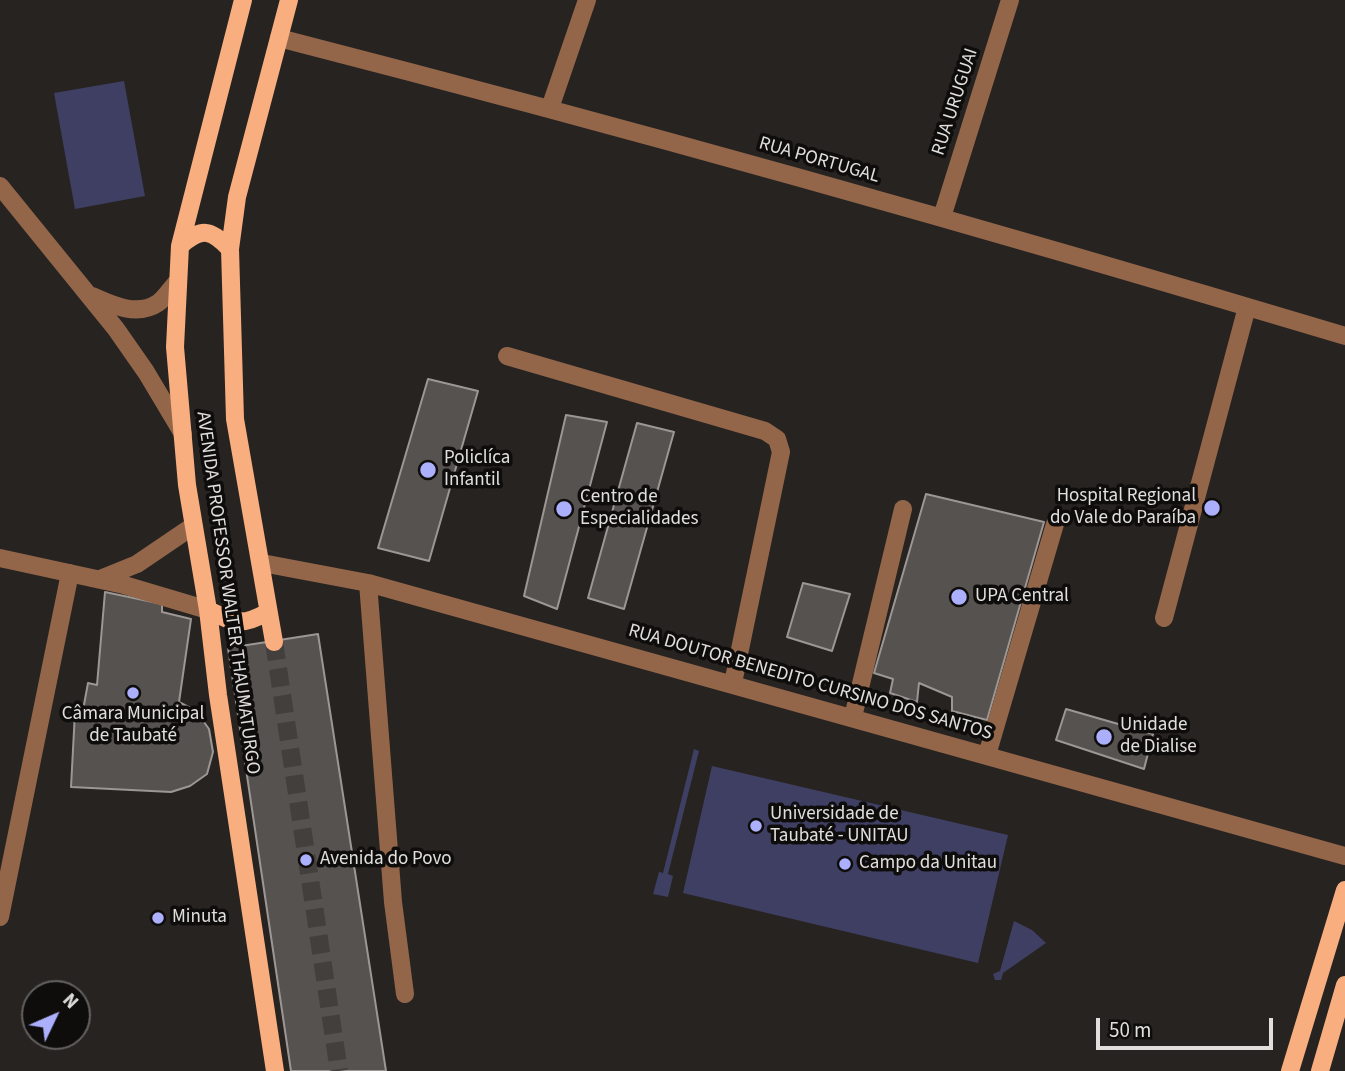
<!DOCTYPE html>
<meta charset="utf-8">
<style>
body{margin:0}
#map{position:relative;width:1345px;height:1071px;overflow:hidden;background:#272321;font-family:"Source Sans 3",sans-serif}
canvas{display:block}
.north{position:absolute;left:21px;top:980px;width:70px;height:70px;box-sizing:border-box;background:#0e0d0c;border:2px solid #626160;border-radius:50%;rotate:46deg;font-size:19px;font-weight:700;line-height:28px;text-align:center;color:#e1dfdd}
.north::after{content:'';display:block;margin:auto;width:24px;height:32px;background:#acaffb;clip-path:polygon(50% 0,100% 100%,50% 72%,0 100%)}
.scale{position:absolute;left:1096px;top:1018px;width:177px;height:32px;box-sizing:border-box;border:4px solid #e1dfdd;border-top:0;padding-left:9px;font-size:21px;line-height:24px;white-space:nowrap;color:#e1dfdd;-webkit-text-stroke:5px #0e0d0c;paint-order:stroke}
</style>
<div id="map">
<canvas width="1345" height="1071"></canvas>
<div class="north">N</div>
<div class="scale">50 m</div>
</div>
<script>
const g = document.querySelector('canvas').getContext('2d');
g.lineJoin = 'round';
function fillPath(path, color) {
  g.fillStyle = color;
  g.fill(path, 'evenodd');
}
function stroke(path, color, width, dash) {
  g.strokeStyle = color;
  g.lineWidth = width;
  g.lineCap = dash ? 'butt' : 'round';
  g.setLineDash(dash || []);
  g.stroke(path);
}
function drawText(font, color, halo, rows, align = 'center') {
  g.font = font + ' "Source Sans 3",sans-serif';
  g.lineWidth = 7;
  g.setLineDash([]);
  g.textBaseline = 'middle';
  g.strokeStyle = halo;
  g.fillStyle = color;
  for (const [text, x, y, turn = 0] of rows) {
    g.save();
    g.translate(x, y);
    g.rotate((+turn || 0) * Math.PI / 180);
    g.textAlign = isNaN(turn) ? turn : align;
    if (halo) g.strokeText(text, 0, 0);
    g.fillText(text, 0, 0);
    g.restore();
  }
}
const green = new Path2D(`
 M 124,81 L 145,196 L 75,209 L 54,93 Z
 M 694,749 L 699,751 L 668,874 L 673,876 L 668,897 L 653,894 L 659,872 L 663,873 Z
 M 712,766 L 1008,835 L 978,963 L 683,893 Z
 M 1014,921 L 1032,930 L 1046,943 L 1003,973 L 1001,980 L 995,980 L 993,974 L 1000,971 Z`);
const building = new Path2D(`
 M 428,379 L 478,391 L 429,561 L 378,548 Z
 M 566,415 L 607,422 L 557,609 L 524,596 Z
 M 637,423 L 674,432 L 624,609 L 588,598 Z
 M 926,494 L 1044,522 L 987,720 L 952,711 L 952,697 L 919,683 L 917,702 L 890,693 L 893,679 L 874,673 Z
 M 803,583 L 850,594 L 832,651 L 787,637 Z
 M 105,592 L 162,604 L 162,612 L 191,619 L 179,702 L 196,711 L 209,729 L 213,752 L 207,774 L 190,786 L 171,792 L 71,787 L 75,712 L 83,710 L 88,683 L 97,685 Z
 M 318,634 L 386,1071 L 291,1071 L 228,648 Z
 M 1066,709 L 1153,734 L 1144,769 L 1056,740 Z`);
const majorTunnel = new Path2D(`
 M 274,642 L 339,1071`);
const minor = new Path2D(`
 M 279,38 C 637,130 992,230 1345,336
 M 550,108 L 587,0
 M 0,186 L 116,329 L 146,372 L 183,434
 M 942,217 L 1010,0
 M 92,296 C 112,305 137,317 158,303 C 165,298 171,288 177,282
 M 507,356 L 765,431 L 777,439 L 781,452 L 733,683
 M 0,558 L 124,585 L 208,610
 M 262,563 L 368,583 L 1345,856
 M 100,579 L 137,564 L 193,526
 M 368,583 L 393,902 L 405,994
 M 1164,618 L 1247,307
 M 853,717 L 903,509
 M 987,755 L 1055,524
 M 0,917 L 70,573`);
const major = new Path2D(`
 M 243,0 L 180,246 L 175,347 L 187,485 L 208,610 L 218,695 L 275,1071
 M 180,246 C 201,227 211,229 230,249
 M 208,610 C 235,623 241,627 268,612
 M 274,642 L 235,419 L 230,249 L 237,197 L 289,0
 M 1290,1071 L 1345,890
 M 1320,1071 L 1345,985`);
const markers = [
 [428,470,9,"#acaffb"],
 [1212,508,9,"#acaffb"],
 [564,509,9,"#acaffb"],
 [959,597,9,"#acaffb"],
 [133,693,7,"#acaffb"],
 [1104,737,9,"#acaffb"],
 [756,826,7,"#acaffb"],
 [306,860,7,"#acaffb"],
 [845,864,7,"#acaffb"],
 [158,918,7,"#acaffb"]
];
const streetNames = [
 ["RUA URUGUAI",956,102,-72],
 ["RUA PORTUGAL",819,161,16],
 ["AVENIDA PROFESSOR WALTER THAUMATURGO",227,593,82],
 ["RUA DOUTOR BENEDITO CURSINO DOS SANTOS",810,683,16]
];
const poiNames = [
 ["Policlíca",444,459],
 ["Infantil",444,481],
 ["Hospital Regional",1196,497,"right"],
 ["do Vale do Paraíba",1196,519,"right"],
 ["Centro de",580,498],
 ["Especialidades",580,520],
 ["UPA Central",975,597],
 ["Câmara Municipal",133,715,"center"],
 ["de Taubaté",133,737,"center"],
 ["Unidade",1120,726],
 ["de Dialise",1120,748],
 ["Universidade de",770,815],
 ["Taubaté - UNITAU",770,837],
 ["Avenida do Povo",320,860],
 ["Campo da Unitau",859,864],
 ["Minuta",172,918]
];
fillPath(green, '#3f3f64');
fillPath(building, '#56524f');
stroke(building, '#9c9794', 2);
stroke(majorTunnel, '#433f3d', 18, [18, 9]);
stroke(minor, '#93664a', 18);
stroke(major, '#f8ae7f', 18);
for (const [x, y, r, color] of markers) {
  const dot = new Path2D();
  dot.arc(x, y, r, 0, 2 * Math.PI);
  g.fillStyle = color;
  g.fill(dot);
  stroke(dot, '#0e0d0c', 2.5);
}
drawText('19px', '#e1dfdd', '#0e0d0c', streetNames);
drawText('19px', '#e1dfdd', '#0e0d0c', poiNames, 'left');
</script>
